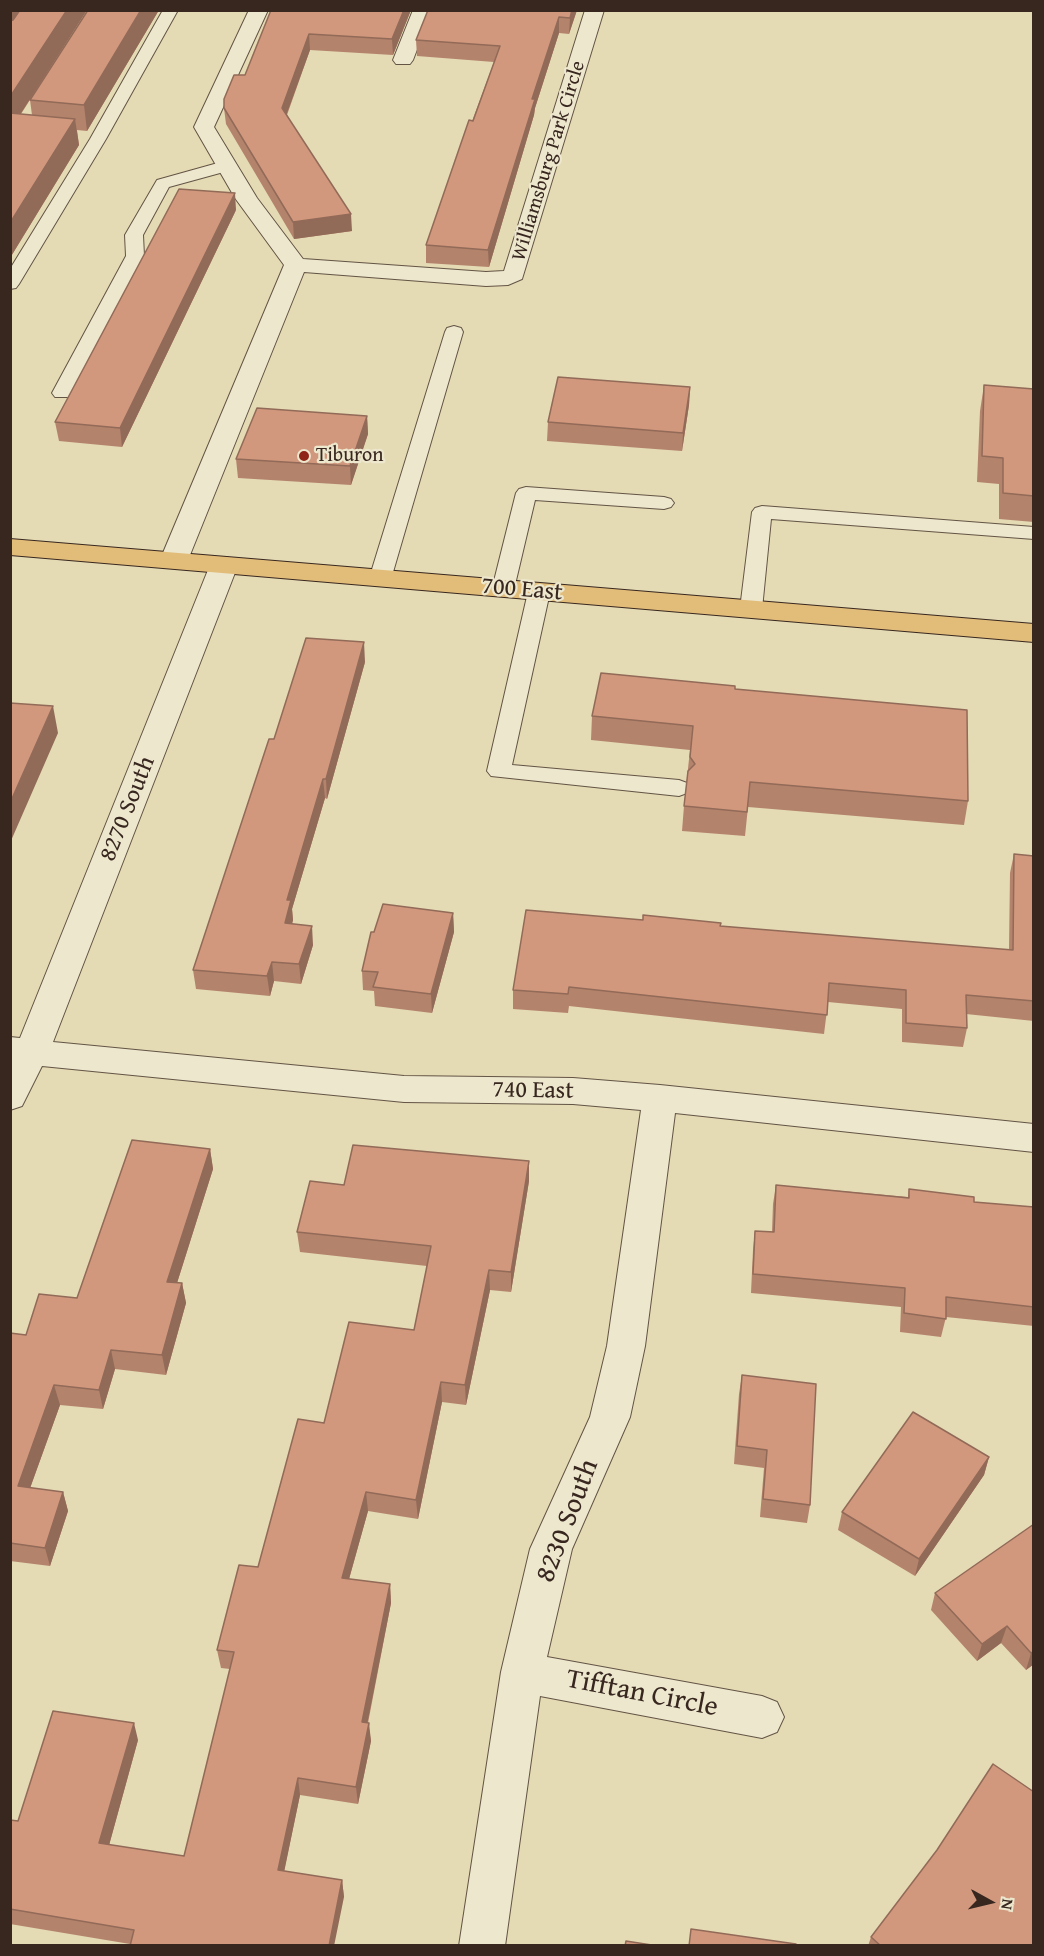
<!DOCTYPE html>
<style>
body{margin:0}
#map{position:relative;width:1044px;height:1956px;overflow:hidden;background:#e4dab4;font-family:"Gentium Book Plus",serif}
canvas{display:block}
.frame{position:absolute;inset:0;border:12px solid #38271f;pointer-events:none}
.north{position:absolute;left:960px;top:1872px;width:60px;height:60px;-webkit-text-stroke:4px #ede7ce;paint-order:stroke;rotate:98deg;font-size:16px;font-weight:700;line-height:24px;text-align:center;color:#38271f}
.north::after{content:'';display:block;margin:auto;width:21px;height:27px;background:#38271f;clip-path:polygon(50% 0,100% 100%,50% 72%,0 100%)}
</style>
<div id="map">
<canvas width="1044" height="1956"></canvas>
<div class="frame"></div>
<div class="north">N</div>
</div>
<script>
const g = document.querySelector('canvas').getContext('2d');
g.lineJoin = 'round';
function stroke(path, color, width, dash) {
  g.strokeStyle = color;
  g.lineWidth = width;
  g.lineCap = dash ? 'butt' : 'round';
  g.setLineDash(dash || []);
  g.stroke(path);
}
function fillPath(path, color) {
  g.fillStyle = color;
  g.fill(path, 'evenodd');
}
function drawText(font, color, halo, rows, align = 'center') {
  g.font = font + ' "Gentium Book Plus",serif';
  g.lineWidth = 4.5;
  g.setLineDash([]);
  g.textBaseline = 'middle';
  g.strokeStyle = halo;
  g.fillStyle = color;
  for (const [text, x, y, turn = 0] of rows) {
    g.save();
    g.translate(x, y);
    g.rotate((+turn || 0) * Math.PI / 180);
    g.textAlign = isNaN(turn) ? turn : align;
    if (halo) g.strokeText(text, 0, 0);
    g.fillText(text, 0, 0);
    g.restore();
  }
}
const service = new Path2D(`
 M 163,10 L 178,10 L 106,139 L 19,284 L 16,288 L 10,289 L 10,269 L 90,139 Z
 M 225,161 L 231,162 L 233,166 L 231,170 L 169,187 L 143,235 L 144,256 L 72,393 L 69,397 L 55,397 L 52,393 L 126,256 L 125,235 L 157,180 Z
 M 454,326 L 461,328 L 463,332 L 391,579 L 387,583 L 380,585 L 373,583 L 369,579 L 445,332 L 447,328 Z
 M 526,487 L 664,497 L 671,499 L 674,503 L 671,507 L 664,509 L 535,500 L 514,589 L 511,594 L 503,595 L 495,594 L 492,589 L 516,493 L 519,489 Z
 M 762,506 L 1034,527 L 1034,539 L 771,519 L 762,609 L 759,614 L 751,615 L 743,614 L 740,609 L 752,512 L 755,508 Z
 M 539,586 L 547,587 L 550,592 L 512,765 L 679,780 L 687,783 L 691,788 L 687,793 L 679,796 L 491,776 L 487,771 L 528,592 L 531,587 Z`);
const minor = new Path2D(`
 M 249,10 L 268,10 L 214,127 L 257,198 L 303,259 L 486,272 L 504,271 L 585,10 L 604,10 L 522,279 L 508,285 L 486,286 L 304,272 L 188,560 L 184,566 L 174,568 L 164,566 L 160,560 L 284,265 L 235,198 L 194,127 Z
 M 413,10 L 432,10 L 413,60 L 410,64 L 396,64 L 393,60 Z
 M 224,557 L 234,559 L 238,565 L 53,1042 L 404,1076 L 573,1078 L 660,1085 L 1034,1124 L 1034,1152 L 675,1113 L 645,1346 L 630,1417 L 572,1549 L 547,1657 L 762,1696 L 777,1702 L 784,1717 L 777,1732 L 762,1738 L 540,1696 L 505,1946 L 459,1946 L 501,1672 L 530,1549 L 590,1417 L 607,1346 L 641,1110 L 573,1104 L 404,1102 L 42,1066 L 22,1106 L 10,1110 L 10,1037 L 20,1038 L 210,565 L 214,559 Z`);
const primary = new Path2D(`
 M 10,539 L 1034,624 L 1034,642 L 10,555 Z`);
const wall = new Path2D(`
 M 10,10 L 87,10 L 21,114 L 32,115 L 30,100 L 88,10 L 159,10 L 87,131 L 77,130 L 79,145 L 10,258 Z
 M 271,10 L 411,10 L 393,55 L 310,50 L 287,115 L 352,231 L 294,239 L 226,124 L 224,108 L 245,75 Z
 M 577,10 L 569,34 L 559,33 L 535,108 L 534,115 L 489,267 L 426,263 L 426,245 L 494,62 L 417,56 L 416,40 Z
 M 236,210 L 122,447 L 59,441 L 55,422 Z
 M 984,385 L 1034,389 L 1034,522 L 999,519 L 999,484 L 977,482 L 980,411 Z
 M 690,387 L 689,405 L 682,451 L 547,441 L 548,422 Z
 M 367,416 L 368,434 L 351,485 L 238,478 L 236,459 Z
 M 365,662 L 327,799 L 325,798 L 292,909 L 293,920 L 292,924 L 313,945 L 301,984 L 274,981 L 270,996 L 196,989 L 193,970 L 274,739 Z
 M 735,689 L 968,801 L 964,825 L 748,807 L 745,836 L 682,831 L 684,806 L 690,750 L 591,740 L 592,716 Z
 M 1014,854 L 1034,856 L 1034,1021 L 966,1014 L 967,1028 L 963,1047 L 902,1042 L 902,1009 L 828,1002 L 824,1034 L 569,1006 L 568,1013 L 513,1009 L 513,990 L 720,926 L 1009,950 L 1010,873 Z
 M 453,913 L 454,932 L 432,1013 L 375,1006 L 374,991 L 363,990 L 362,971 L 374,932 Z
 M 210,1149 L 213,1169 L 177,1283 L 182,1283 L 186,1303 L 166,1375 L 115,1369 L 103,1409 L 60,1405 L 30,1488 L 63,1492 L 68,1511 L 50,1566 L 10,1561 L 10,1333 L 26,1335 L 77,1298 Z
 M 529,1181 L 511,1292 L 490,1290 L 466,1405 L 442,1402 L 418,1519 L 368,1511 L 349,1579 L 390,1584 L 391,1603 L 368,1723 L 371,1741 L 358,1804 L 300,1795 L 284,1871 L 342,1880 L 344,1897 L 130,1944 L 10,1924 L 10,1820 L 18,1821 L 138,1740 L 109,1845 L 184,1856 L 230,1669 L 221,1668 L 217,1650 L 258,1567 L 324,1423 L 414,1330 L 427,1266 L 300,1252 L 297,1232 L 344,1185 Z
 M 776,1185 L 908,1197 L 909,1189 L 974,1202 L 1034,1207 L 1034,1326 L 946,1317 L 941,1337 L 900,1332 L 901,1307 L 751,1293 L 753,1250 L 755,1231 L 772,1232 L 773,1204 Z
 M 742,1375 L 810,1505 L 807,1523 L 760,1517 L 764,1468 L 734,1464 L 739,1394 Z
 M 989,1457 L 984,1475 L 915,1576 L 838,1530 L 842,1512 Z
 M 1034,1524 L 1034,1664 L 1026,1670 L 1001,1643 L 977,1661 L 931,1610 L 935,1593 Z
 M 871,1937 L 1034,1946 L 868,1946 Z`);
const shadedWall = new Path2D(`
 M 10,10 L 21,10 L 10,25 Z
 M 67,10 L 87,10 L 14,124 L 10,104 L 10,97 Z
 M 141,10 L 159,10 L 87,131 L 84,105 Z
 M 404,10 L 411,10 L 393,55 L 392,39 Z
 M 572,10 L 577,10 L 569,34 L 570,18 Z
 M 559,17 L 559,33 L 535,108 L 534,115 L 489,267 L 488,250 L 532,99 Z
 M 309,34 L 310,50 L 283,124 L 282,108 Z
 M 75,119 L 79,145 L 10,258 L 10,223 Z
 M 235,193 L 236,210 L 122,447 L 120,428 Z
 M 351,214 L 352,231 L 294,239 L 293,222 Z
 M 690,387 L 689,405 L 682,451 L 683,433 Z
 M 367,416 L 368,434 L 351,485 L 350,466 Z
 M 364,642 L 365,662 L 327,799 L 326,779 Z
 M 53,706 L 58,733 L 10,843 L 10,803 Z
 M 323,779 L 325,798 L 292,909 L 293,920 L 287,942 L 285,923 L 287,900 Z
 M 453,913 L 454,932 L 432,1013 L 431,994 Z
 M 312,926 L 313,945 L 301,984 L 299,964 Z
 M 272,962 L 274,981 L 270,996 L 267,976 Z
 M 210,1149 L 213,1169 L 171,1302 L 167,1282 Z
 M 529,1161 L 529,1181 L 511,1292 L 511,1272 Z
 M 489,1270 L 490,1290 L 466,1405 L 465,1385 Z
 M 182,1283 L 186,1303 L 166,1375 L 162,1355 Z
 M 111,1350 L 115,1369 L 103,1409 L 99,1390 Z
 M 441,1382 L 442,1402 L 418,1519 L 416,1500 Z
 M 54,1385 L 60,1405 L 24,1505 L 18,1486 Z
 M 989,1457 L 984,1475 L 915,1576 L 919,1559 Z
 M 63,1492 L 68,1511 L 50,1566 L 45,1548 Z
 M 366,1492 L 368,1511 L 344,1597 L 342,1578 Z
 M 390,1584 L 391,1603 L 364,1740 L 362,1722 Z
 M 1007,1626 L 1001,1643 L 977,1661 L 982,1644 Z
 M 1034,1651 L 1034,1664 L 1026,1670 L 1031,1653 Z
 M 134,1723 L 138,1740 L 105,1860 L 99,1843 Z
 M 369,1723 L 371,1741 L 358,1804 L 356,1787 Z
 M 298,1778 L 300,1795 L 281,1887 L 278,1870 Z
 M 342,1880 L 344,1897 L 334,1946 L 329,1946 Z`);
const building = new Path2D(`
 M 20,10 L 67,10 L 10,97 L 10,21 L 13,20 Z
 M 88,10 L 141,10 L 84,105 L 30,100 Z
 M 271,10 L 404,10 L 392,39 L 309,34 L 282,108 L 351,214 L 293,222 L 224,108 L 224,99 L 234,75 L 245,75 Z
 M 428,10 L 572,10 L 570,18 L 559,17 L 532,99 L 535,99 L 488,250 L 426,245 L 469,120 L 473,121 L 500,46 L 416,40 Z
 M 10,113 L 75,119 L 10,223 Z
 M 179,189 L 235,193 L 120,428 L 55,422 Z
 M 558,377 L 690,387 L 683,433 L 548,422 Z
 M 984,385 L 1034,389 L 1034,496 L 1003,493 L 1003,458 L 982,456 Z
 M 257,408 L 367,416 L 350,466 L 236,459 Z
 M 306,638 L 364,642 L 326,779 L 323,779 L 287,900 L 291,900 L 285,923 L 312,926 L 299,964 L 272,962 L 267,976 L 193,970 L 269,739 L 274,739 Z
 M 601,673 L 735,686 L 735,689 L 967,710 L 968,801 L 750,782 L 747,812 L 684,806 L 688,771 L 695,764 L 690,757 L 693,726 L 592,716 Z
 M 10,703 L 53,706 L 10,803 Z
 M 1014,854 L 1034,856 L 1034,1001 L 966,995 L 967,1028 L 906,1023 L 906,990 L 829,983 L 827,1015 L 569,987 L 568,994 L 513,990 L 526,910 L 643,920 L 643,915 L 721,923 L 720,926 L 1013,950 Z
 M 383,904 L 453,913 L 431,994 L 373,987 L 378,972 L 362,971 L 371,932 L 374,932 Z
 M 132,1140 L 210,1149 L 167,1282 L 182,1283 L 162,1355 L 111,1350 L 99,1390 L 54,1385 L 18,1486 L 63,1492 L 45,1548 L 10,1543 L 10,1333 L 26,1335 L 39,1294 L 77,1298 Z
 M 353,1145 L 529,1161 L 511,1272 L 489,1270 L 465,1385 L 441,1382 L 416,1500 L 366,1492 L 342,1578 L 390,1584 L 362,1722 L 369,1723 L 356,1787 L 298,1778 L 278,1870 L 342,1880 L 329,1946 L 130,1946 L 134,1930 L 10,1909 L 10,1820 L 18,1821 L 53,1711 L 134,1723 L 99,1843 L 184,1856 L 234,1652 L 217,1650 L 239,1565 L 258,1567 L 298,1419 L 324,1423 L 349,1322 L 414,1330 L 431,1246 L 297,1232 L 310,1181 L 344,1185 Z
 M 776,1185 L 909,1198 L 909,1189 L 974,1197 L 974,1202 L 1034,1207 L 1034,1307 L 946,1297 L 946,1319 L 904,1313 L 905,1288 L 753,1274 L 755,1231 L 774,1232 Z
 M 742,1375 L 816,1384 L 810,1505 L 763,1499 L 767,1450 L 737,1446 Z
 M 913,1412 L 989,1457 L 919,1559 L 842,1512 Z
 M 1034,1524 L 1034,1651 L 1031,1653 L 1007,1626 L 982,1644 L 935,1593 Z
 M 993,1764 L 1034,1792 L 1034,1946 L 881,1946 L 871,1937 L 937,1850 Z
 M 691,1929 L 796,1944 L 796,1946 L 689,1946 Z
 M 626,1941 L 658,1946 L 625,1946 Z`);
const markers = [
 [304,456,6,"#8f2418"]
];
const farStreetnames = [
 ["Williamsburg Park Circle",549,161,-73]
];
const farPoinames = [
 ["Tiburon",316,456]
];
const streetNames = [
 ["700 East",522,590,5],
 ["8270 South",128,809,-68],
 ["740 East",533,1091,1]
];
const nearStreetnames = [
 ["8230 South",568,1521,-69],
 ["Tifftan Circle",642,1694,11]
];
stroke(service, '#635444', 2);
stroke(minor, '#635444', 2);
stroke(primary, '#38271f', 2);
fillPath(service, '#ede7ce');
fillPath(minor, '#ede7ce');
fillPath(primary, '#e2bd7a');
fillPath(wall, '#b4836c');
fillPath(shadedWall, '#926a58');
fillPath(building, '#d1987d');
stroke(building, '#926a58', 1.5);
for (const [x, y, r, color] of markers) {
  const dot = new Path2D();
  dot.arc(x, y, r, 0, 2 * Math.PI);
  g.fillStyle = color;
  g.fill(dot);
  stroke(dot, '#ede7ce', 2);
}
drawText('20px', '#38271f', '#ede7ce', farStreetnames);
drawText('20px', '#38271f', '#ede7ce', farPoinames, 'left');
drawText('24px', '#38271f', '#ede7ce', streetNames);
drawText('28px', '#38271f', '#ede7ce', nearStreetnames);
</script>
